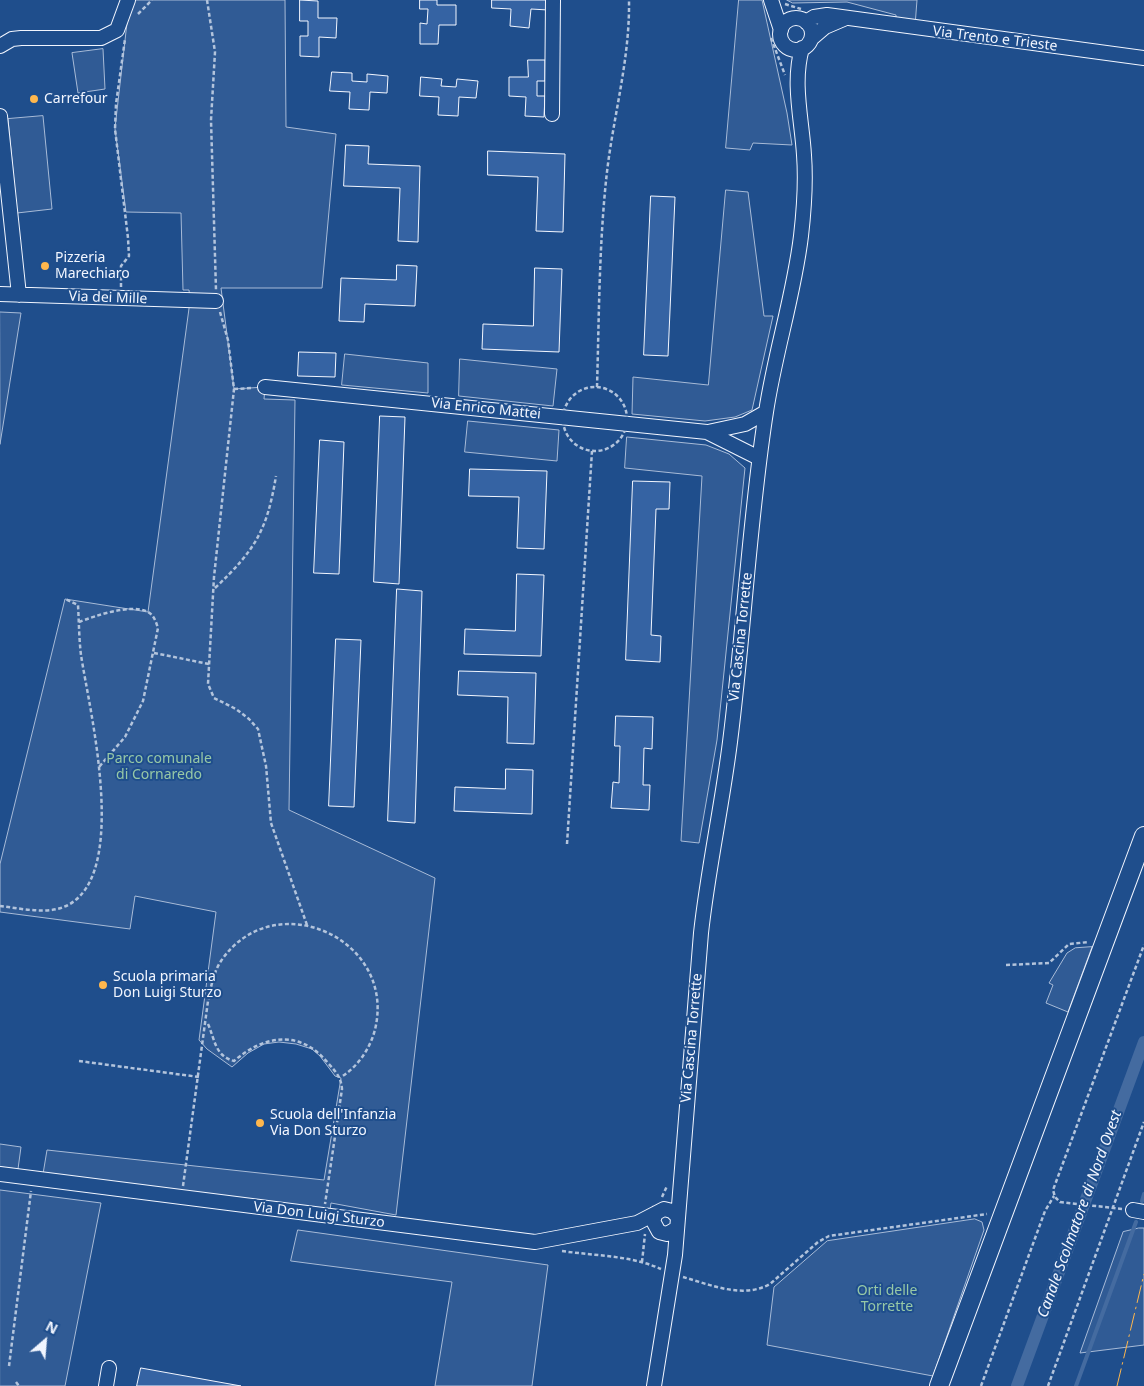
<!DOCTYPE html>
<style>
body{margin:0}
#map{position:relative;width:1144px;height:1386px;overflow:hidden;background:#1f4e8c;font-family:"Noto Sans",sans-serif}
canvas{display:block}
.north{position:absolute;left:20px;top:1316px;width:50px;height:50px;-webkit-text-stroke:4px #1f4e8c;paint-order:stroke;rotate:27deg;font-size:14px;font-weight:700;line-height:20px;text-align:center;color:#f2f6ff}
.north::after{content:'';display:block;margin:auto;width:18px;height:22px;background:#f2f6ff;clip-path:polygon(50% 0,100% 100%,50% 72%,0 100%)}
</style>
<div id="map">
<canvas width="1144" height="1386"></canvas>
<div class="north">N</div>
</div>
<script>
const g = document.querySelector('canvas').getContext('2d');
g.lineJoin = 'round';
function fillPath(path, color) {
  g.fillStyle = color;
  g.fill(path, 'evenodd');
}
function stroke(path, color, width, dash) {
  g.strokeStyle = color;
  g.lineWidth = width;
  g.lineCap = dash ? 'butt' : 'round';
  g.setLineDash(dash || []);
  g.stroke(path);
}
function drawText(font, color, halo, rows, align = 'center') {
  g.font = font + ' "Noto Sans",sans-serif';
  g.lineWidth = 4;
  g.setLineDash([]);
  g.textBaseline = 'middle';
  g.strokeStyle = halo;
  g.fillStyle = color;
  for (const [text, x, y, turn = 0] of rows) {
    g.save();
    g.translate(x, y);
    g.rotate((+turn || 0) * Math.PI / 180);
    g.textAlign = isNaN(turn) ? turn : align;
    if (halo) g.strokeText(text, 0, 0);
    g.fillText(text, 0, 0);
    g.restore();
  }
}
const built = new Path2D(`
 M 130,0 L 285,0 L 286,127 L 336,134 L 322,288 L 221,288 L 234,389 L 265,387 L 264,399 L 295,400 L 289,810 L 435,878 L 396,1215 L 331,1203 L 330,1210 L 43,1174 L 47,1150 L 324,1180 L 341,1078 L 335,1076 L 320,1056 L 312,1049 L 296,1044 L 279,1042 L 264,1044 L 248,1053 L 232,1067 L 207,1049 L 199,1040 L 216,912 L 135,896 L 130,929 L 0,912 L 0,864 L 65,599 L 148,612 L 190,301 L 189,290 L 183,290 L 181,213 L 126,212 L 115,129 Z
 M 739,0 L 762,0 L 787,113 L 792,145 L 753,143 L 750,150 L 726,148 Z
 M 787,0 L 917,0 L 915,26 L 896,23 L 896,15 L 847,2 L 793,3 Z
 M 103,49 L 105,89 L 78,93 L 72,53 Z
 M 43,116 L 52,209 L 17,213 L 8,119 Z
 M 726,190 L 748,192 L 764,316 L 773,316 L 752,410 L 735,417 L 705,421 L 632,414 L 633,377 L 708,385 Z
 M 0,312 L 21,313 L 0,444 Z
 M 345,354 L 428,363 L 428,393 L 342,385 Z
 M 460,359 L 557,369 L 553,406 L 459,396 Z
 M 468,421 L 559,430 L 557,461 L 465,452 Z
 M 627,437 L 706,445 L 729,454 L 745,468 L 717,740 L 699,843 L 681,841 L 702,476 L 625,468 Z
 M 1092,947 L 1068,1012 L 1046,1003 L 1053,985 L 1049,983 L 1067,953 L 1075,948 Z
 M 0,1144 L 21,1147 L 18,1169 L 0,1167 Z
 M 0,1190 L 101,1203 L 65,1386 L 0,1386 Z
 M 975,1219 L 982,1222 L 984,1230 L 933,1376 L 767,1345 L 774,1287 L 827,1241 Z
 M 1139,1228 L 1144,1228 L 1144,1345 L 1080,1353 L 1123,1232 Z
 M 298,1230 L 548,1265 L 532,1386 L 435,1386 L 452,1282 L 291,1261 Z`);
const stream = new Path2D(`
 M 1142,1201 L 1144,1194
 M 1076,1386 L 1136,1222`);
const canal = new Path2D(`
 M 1017,1386 L 1144,1042`);
const building = new Path2D(`
 M 300,0 L 318,1 L 318,18 L 337,18 L 336,38 L 319,37 L 319,57 L 300,56 L 300,36 L 308,36 L 308,21 L 300,21 Z
 M 420,0 L 437,0 L 437,5 L 456,5 L 456,25 L 439,25 L 438,44 L 420,44 L 420,23 L 427,24 L 428,9 L 420,9 Z
 M 492,0 L 548,0 L 548,10 L 531,9 L 529,28 L 510,26 L 511,9 L 492,8 Z
 M 528,60 L 545,60 L 545,81 L 537,81 L 537,96 L 545,96 L 544,117 L 525,116 L 526,97 L 509,96 L 509,77 L 528,77 Z
 M 332,72 L 352,73 L 352,81 L 367,82 L 367,74 L 388,76 L 387,93 L 370,92 L 369,110 L 349,109 L 350,92 L 330,91 Z
 M 421,77 L 442,79 L 441,86 L 456,87 L 457,79 L 478,81 L 476,98 L 459,97 L 458,116 L 438,115 L 439,97 L 420,96 Z
 M 346,145 L 369,146 L 368,164 L 420,166 L 418,242 L 398,241 L 400,188 L 344,186 Z
 M 488,151 L 565,154 L 563,232 L 536,231 L 538,177 L 488,175 Z
 M 651,196 L 675,197 L 668,356 L 644,355 Z
 M 397,265 L 417,266 L 415,306 L 365,304 L 364,322 L 339,321 L 341,278 L 396,280 Z
 M 535,268 L 562,269 L 559,352 L 482,349 L 483,324 L 533,326 Z
 M 299,352 L 336,353 L 335,377 L 298,376 Z
 M 380,416 L 405,417 L 399,584 L 374,582 Z
 M 320,440 L 344,442 L 339,574 L 314,573 Z
 M 470,469 L 547,471 L 544,549 L 517,548 L 519,497 L 469,496 Z
 M 633,481 L 670,482 L 669,509 L 656,509 L 651,635 L 661,636 L 660,662 L 626,660 Z
 M 517,574 L 544,575 L 541,656 L 464,654 L 465,629 L 515,631 Z
 M 397,589 L 422,591 L 415,823 L 388,821 Z
 M 336,639 L 361,640 L 354,807 L 329,806 Z
 M 459,671 L 536,673 L 534,744 L 507,743 L 508,697 L 458,695 Z
 M 616,716 L 653,717 L 652,749 L 644,748 L 643,785 L 650,785 L 649,810 L 611,808 L 613,782 L 619,783 L 620,746 L 615,746 Z
 M 506,769 L 533,770 L 532,814 L 454,811 L 455,787 L 505,789 Z
 M 141,1368 L 241,1386 L 137,1386 Z`);
const path = new Path2D(`
 M 207,0 L 215,52 L 211,120 L 216,290
 M 785,4 L 801,9
 M 138,14 L 152,0
 M 771,38 L 785,75
 M 121,287 L 121,266 L 129,256 L 128,238 L 115,129 L 116,104 L 125,39
 M 220,312 L 228,340 L 234,389 L 214,577 L 208,684 L 214,698 L 236,709 L 249,719 L 258,729 L 266,766 L 271,823 L 307,925
 M 597,387 C 599,319 599,249 606,181 C 612,120 630,62 629,0
 M563 419a32 32 0 1 1 64 0a32 32 0 1 1-64 0Z
 M 234,389 L 253,388
 M 215,588 C 255,550 267,531 276,476
 M 79,622 C 95,616 131,603 148,612 C 154,615 156,622 158,628 L 143,701 L 125,737 L 99,767
 M 154,653 L 209,664
 M 567,844 L 592,451
 M 0,906 C 18,908 39,913 57,909 C 135,891 89,709 81,655 C 79,639 79,622 78,605 L 65,599
 M 1006,965 L 1049,963 L 1069,944 L 1089,942
 M 208,1024 C 215,1040 215,1056 234,1061 C 264,1035 300,1029 328,1063 C 336,1072 341,1077 342,1089 L 325,1204
 M 79,1061 L 199,1077
 M 183,1186 L 208,1001 C 211,988 213,973 221,961 C 272,885 393,936 376,1025 C 372,1046 359,1066 341,1077
 M 662,1197 L 667,1186
 M 1122,1209 L 1060,1202 L 1055,1197 L 1053,1190 L 1144,945
 M 562,1251 C 596,1256 629,1255 661,1269
 M 642,1262 L 645,1234
 M 683,1277 C 711,1285 743,1299 770,1284 L 818,1242 L 829,1236 L 987,1214
 M 9,1366 L 31,1191
 M 16,1382 L 19,1386
 M 981,1386 L 1045,1211 L 1054,1196
 M 1048,1386 L 1144,1122`);
const minor = new Path2D(`
 M 771,0 L 781,30
 M780 34a16 16 0 1 1 32 0a16 16 0 1 1-32 0Z
 M 806,22 L 814,17 L 827,15 L 1144,58
 M 811,39 L 825,27 L 846,18
 M 0,46 L 12,39 L 21,38 L 101,38 L 117,30 L 128,0
 M 552,114 L 553,0
 M 0,116 L 19,295
 M 0,294 L 216,301
 M 265,387 L 707,432 L 759,458
 M 708,432 L 745,424 L 766,412
 M 0,1174 L 535,1242 L 637,1223 L 664,1209 L 672,1211 L 677,1216
 M 1133,1210 L 1144,1212
 M 656,1213 L 653,1221 L 659,1232 L 667,1234 L 677,1228
 M 106,1386 L 109,1368
 M 654,1386 L 675,1255 L 701,933 C 708,869 722,806 730,742 C 744,632 749,521 766,412 C 775,352 794,295 801,236 C 804,210 806,181 804,155 C 802,120 792,83 802,48`);
const major = new Path2D(`
 M 939,1386 L 1144,836`);
const power = new Path2D(`
 M 1117,1386 L 1144,1274`);
const markers = [
 [34,99,5,"#ffb74d"],
 [45,266,5,"#ffb74d"],
 [103,985,5,"#ffb74d"],
 [260,1123,5,"#ffb74d"]
];
const streetNames = [
 ["Via Trento e Trieste",995,39,7],
 ["Via dei Mille",108,298,2],
 ["Via Enrico Mattei",486,409,6],
 ["Via Cascina Torrette",741,637,-84],
 ["Via Cascina Torrette",692,1038,-85],
 ["Via Don Luigi Sturzo",319,1215,7]
];
const poiNames = [
 ["Carrefour",44,99],
 ["Pizzeria",55,258],
 ["Marechiaro",55,274],
 ["Scuola primaria",113,977],
 ["Don Luigi Sturzo",113,993],
 ["Scuola dell'Infanzia",270,1115],
 ["Via Don Sturzo",270,1131]
];
const parkNames = [
 ["Parco comunale",159,759],
 ["di Cornaredo",159,775],
 ["Orti delle",887,1291],
 ["Torrette",887,1307]
];
const waterNames = [
 ["Canale Scolmatore di Nord Ovest",1080,1214,-70]
];
fillPath(built, '#305b95');
stroke(built, '#a8bbd7', 1);
stroke(stream, '#446ba0', 4);
stroke(canal, '#446ba0', 12);
fillPath(building, '#3563a3');
stroke(building, '#f2f6ff', 1);
stroke(minor, '#f2f6ff', 16);
stroke(major, '#f2f6ff', 20);
stroke(path, '#b3c4dc', 2.5, [4, 2.5]);
stroke(minor, '#1f4e8c', 14);
stroke(major, '#1f4e8c', 18);
stroke(power, '#ffb74d', 1, [18, 4, 2.5, 4]);
for (const [x, y, r, color] of markers) {
  const dot = new Path2D();
  dot.arc(x, y, r, 0, 2 * Math.PI);
  g.fillStyle = color;
  g.fill(dot);
  stroke(dot, '#1f4e8c', 2);
}
drawText('14px', '#f2f6ff', '#1f4e8c', streetNames);
drawText('14px', '#f2f6ff', '#1f4e8c', poiNames, 'left');
drawText('14px', '#97c8a6', '#1f4e8c', parkNames);
drawText('italic 15px', '#f2f6ff', '#1f4e8c', waterNames);
</script>
